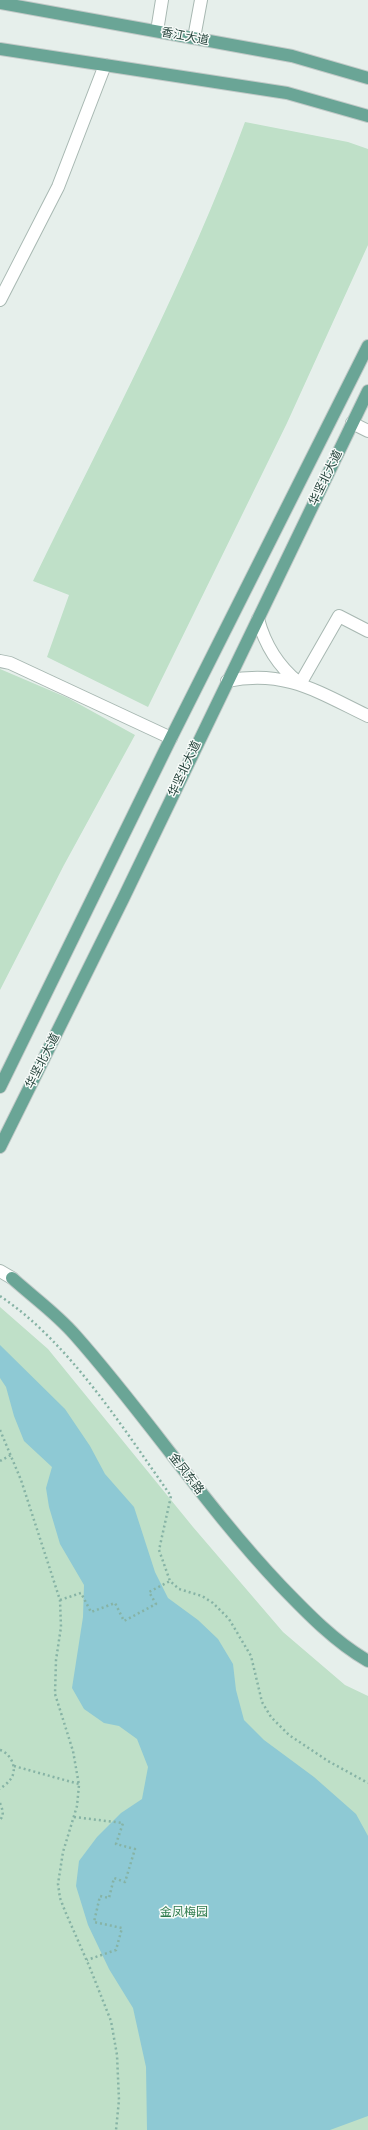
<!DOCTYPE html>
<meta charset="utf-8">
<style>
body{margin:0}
canvas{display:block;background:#e6efeb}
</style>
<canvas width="368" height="2130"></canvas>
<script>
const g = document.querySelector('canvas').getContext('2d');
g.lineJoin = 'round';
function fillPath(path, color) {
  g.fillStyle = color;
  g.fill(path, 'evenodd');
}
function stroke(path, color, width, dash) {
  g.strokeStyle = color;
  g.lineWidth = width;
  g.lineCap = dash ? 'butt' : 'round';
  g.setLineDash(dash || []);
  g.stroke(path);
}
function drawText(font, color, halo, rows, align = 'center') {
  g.font = font + ' "DejaVu Sans","Noto Sans SC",sans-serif';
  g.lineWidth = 3;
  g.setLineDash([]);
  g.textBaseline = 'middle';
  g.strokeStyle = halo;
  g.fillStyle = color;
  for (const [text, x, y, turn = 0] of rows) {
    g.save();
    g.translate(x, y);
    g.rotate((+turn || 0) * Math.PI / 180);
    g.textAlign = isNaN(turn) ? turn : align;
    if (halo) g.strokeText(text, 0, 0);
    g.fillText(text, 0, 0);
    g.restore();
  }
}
const green = new Path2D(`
 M 245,122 L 348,142 L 368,149 L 368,245 L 287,423 L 148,707 L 47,657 L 69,595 L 33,581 C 107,429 187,280 245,122 Z
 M 0,669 L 68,698 L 135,735 L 64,865 L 0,990 Z
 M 0,1307 L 48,1349 L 193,1527 L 283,1632 L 345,1685 L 368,1696 L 368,2130 L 0,2130 Z`);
const water = new Path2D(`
 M 0,1345 L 65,1409 L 90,1446 L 105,1474 L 134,1507 L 155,1572 L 168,1598 L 198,1620 L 218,1639 L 233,1664 L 236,1690 L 244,1720 L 264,1740 L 314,1777 L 356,1814 L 368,1836 L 368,2116 L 330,2130 L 147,2130 L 146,2067 L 133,2008 L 109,1969 L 88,1925 L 76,1886 L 79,1861 L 97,1837 L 121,1813 L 142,1799 L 148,1767 L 137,1739 L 119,1726 L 104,1723 L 84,1709 L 72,1688 L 83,1617 L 84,1585 L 60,1544 L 49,1507 L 46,1488 L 52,1467 L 24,1441 L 14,1416 L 6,1387 L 0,1378 Z`);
const path = new Path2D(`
 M 0,1296 C 69,1342 123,1428 171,1496 L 159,1550 L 170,1581 L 179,1589 L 202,1596 L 213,1603 L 229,1619 L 251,1656 L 262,1702 L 271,1717 L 289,1735 L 328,1761 L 368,1783
 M 0,1430 L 21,1480 L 60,1600 L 61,1627 L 56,1660 L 55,1694 L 73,1751 L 79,1785 L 77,1806 L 63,1852 L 58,1884 L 60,1898 L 65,1911 L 90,1968 L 111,2021 L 117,2055 L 119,2100 L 116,2130
 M 0,1461 L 11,1455
 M 60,1600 L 81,1593 L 91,1612 L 115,1603 L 124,1621 L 156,1604 L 149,1592 L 170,1581
 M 0,1750 C 12,1754 19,1771 9,1781 C 7,1784 3,1786 0,1789
 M 14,1766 L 79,1784
 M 0,1803 C 2,1809 5,1814 0,1820
 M 74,1817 L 123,1823 L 116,1844 L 135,1849 L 125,1882 L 114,1878 L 109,1898 L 100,1896 L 94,1922 L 122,1928 L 116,1950 L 87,1960`);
const minor = new Path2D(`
 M 157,31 L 162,0
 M 194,38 L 201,0
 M 0,300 L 58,187 L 105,65
 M 352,423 L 368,431
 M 258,619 C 265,645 277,665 298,682
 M 0,661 L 10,663 L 171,738
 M 227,681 C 285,669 318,692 368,716
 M 300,684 L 339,616 L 368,631
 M 0,1271 L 12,1278`);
const major = new Path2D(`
 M 0,3 L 292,56 L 368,78
 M 0,49 L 287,93 L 368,116
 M 0,1087 L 171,738 L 368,346
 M 0,1147 L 123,899 L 368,391
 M 12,1278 C 33,1297 57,1314 75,1335 C 147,1416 206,1507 281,1586 C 307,1613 335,1642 368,1661`);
const streetNames = [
 ["香江大道",185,37,11],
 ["华坚北大道",326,478,-64],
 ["华坚北大道",185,769,-65],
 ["华坚北大道",43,1061,-63],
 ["金凤东路",186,1474,52]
];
const parkNames = [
 ["金凤梅园",184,1913]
];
fillPath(green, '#bfe0c8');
fillPath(water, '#8ec9d4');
stroke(minor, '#a8b8b2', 14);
stroke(major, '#c2cac8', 14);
stroke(path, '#86b3a5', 2.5, [2, 3]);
stroke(minor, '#fff', 12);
stroke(major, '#6aa596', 12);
drawText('12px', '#24423a', '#f7fbf9', streetNames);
drawText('12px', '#2d7a4b', '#f7fbf9', parkNames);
</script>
